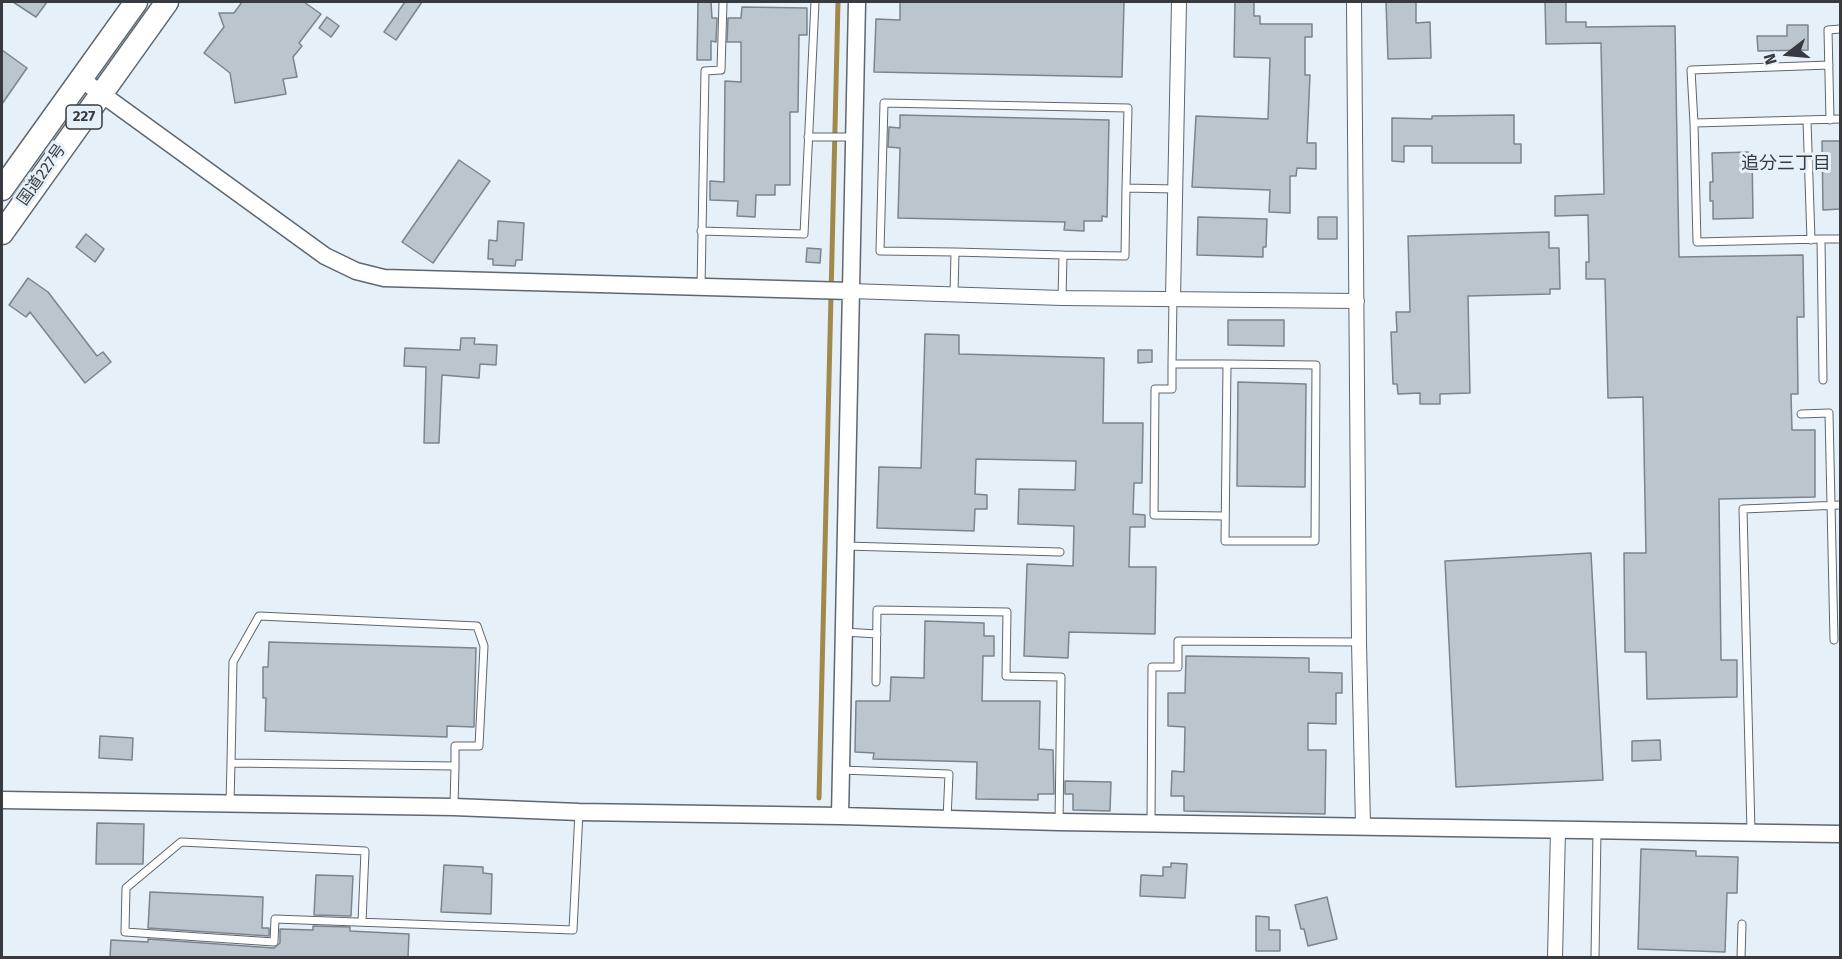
<!DOCTYPE html>
<meta charset="utf-8">
<style>
body{margin:0}
#map{position:relative;width:1842px;height:959px;overflow:hidden;background:#e6f0f9;font-family:"Fira Sans",sans-serif}
canvas{display:block}
.frame{position:absolute;inset:0;border:3px solid #373b3f;pointer-events:none}
.north{position:absolute;left:1758px;top:24px;width:60px;height:60px;-webkit-text-stroke:4px #e6f0f9;paint-order:stroke;rotate:254deg;font-size:16px;font-weight:700;line-height:24px;text-align:center;color:#373b3f}
.north::after{content:'';display:block;margin:auto;width:21px;height:27px;background:#373b3f;clip-path:polygon(50% 0,100% 100%,50% 72%,0 100%)}
</style>
<div id="map">
<canvas width="1842" height="959"></canvas>
<div class="frame"></div>
<div class="north">N</div>
</div>
<script>
const g = document.querySelector('canvas').getContext('2d');
g.lineJoin = 'round';
function stroke(path, color, width, dash) {
  g.strokeStyle = color;
  g.lineWidth = width;
  g.lineCap = dash ? 'butt' : 'round';
  g.setLineDash(dash || []);
  g.stroke(path);
}
function fillPath(path, color) {
  g.fillStyle = color;
  g.fill(path, 'evenodd');
}
function drawText(font, color, halo, rows, align = 'center') {
  g.font = font + ' "Fira Sans","Noto Sans JP",sans-serif';
  g.lineWidth = 6;
  g.setLineDash([]);
  g.textBaseline = 'middle';
  g.strokeStyle = halo;
  g.fillStyle = color;
  for (const [text, x, y, turn = 0] of rows) {
    g.save();
    g.translate(x, y);
    g.rotate((+turn || 0) * Math.PI / 180);
    g.textAlign = isNaN(turn) ? turn : align;
    if (halo) g.strokeText(text, 0, 0);
    g.fillText(text, 0, 0);
    g.restore();
  }
}
const stream = new Path2D(`
 M 819,798 L 838,2`);
const building = new Path2D(`
 M 13,2 L 47,2 L 36,17 Z
 M 242,2 L 304,2 L 321,14 L 299,43 L 302,46 L 293,57 L 297,77 L 283,79 L 286,94 L 235,103 L 230,73 L 204,53 L 224,27 L 219,13 L 234,13 Z
 M 405,2 L 422,2 L 396,40 L 384,32 Z
 M 698,2 L 711,2 L 712,18 L 717,18 L 716,42 L 711,41 L 711,60 L 697,60 Z
 M 900,2 L 1124,2 L 1122,77 L 874,72 L 876,19 L 900,20 Z
 M 1235,2 L 1254,2 L 1254,16 L 1260,16 L 1260,24 L 1312,24 L 1312,37 L 1305,37 L 1305,75 L 1310,75 L 1307,143 L 1316,143 L 1316,169 L 1297,168 L 1296,176 L 1290,176 L 1290,213 L 1269,212 L 1270,190 L 1192,187 L 1196,116 L 1268,119 L 1270,58 L 1234,57 Z
 M 1386,2 L 1416,2 L 1416,23 L 1430,22 L 1431,58 L 1388,59 Z
 M 1545,2 L 1566,2 L 1566,22 L 1586,22 L 1586,27 L 1675,26 L 1679,257 L 1803,255 L 1804,317 L 1797,317 L 1798,394 L 1791,394 L 1792,430 L 1815,430 L 1815,497 L 1719,499 L 1721,660 L 1737,660 L 1737,697 L 1647,699 L 1646,652 L 1625,652 L 1624,553 L 1646,553 L 1643,397 L 1608,398 L 1605,279 L 1586,279 L 1586,262 L 1589,262 L 1588,215 L 1555,216 L 1555,196 L 1604,194 L 1601,43 L 1546,44 Z
 M 742,7 L 807,8 L 807,35 L 799,35 L 798,112 L 790,112 L 790,185 L 775,185 L 775,195 L 756,195 L 755,217 L 737,216 L 738,201 L 710,200 L 710,181 L 724,182 L 725,81 L 741,82 L 741,42 L 727,42 L 728,18 L 741,18 Z
 M 327,17 L 339,26 L 331,37 L 319,28 Z
 M 1787,25 L 1808,25 L 1808,50 L 1758,51 L 1757,36 L 1787,36 Z
 M 2,50 L 27,68 L 2,104 Z
 M 900,115 L 1109,120 L 1107,217 L 1102,216 L 1102,221 L 1084,221 L 1084,231 L 1064,230 L 1065,222 L 898,218 L 900,148 L 888,147 L 889,127 L 900,128 Z
 M 1514,115 L 1514,144 L 1521,144 L 1521,163 L 1432,163 L 1432,146 L 1404,146 L 1404,162 L 1392,161 L 1392,118 L 1432,119 L 1432,116 Z
 M 1822,141 L 1840,141 L 1840,209 L 1823,210 Z
 M 1752,152 L 1753,218 L 1713,219 L 1713,201 L 1710,201 L 1710,182 L 1713,182 L 1712,153 Z
 M 459,160 L 490,181 L 433,263 L 402,242 Z
 M 1198,217 L 1267,219 L 1266,247 L 1263,247 L 1263,257 L 1197,255 Z
 M 1318,217 L 1337,217 L 1337,239 L 1318,239 Z
 M 498,221 L 524,223 L 522,260 L 516,260 L 515,266 L 493,265 L 493,259 L 488,259 L 489,240 L 497,241 Z
 M 1549,232 L 1549,248 L 1559,248 L 1560,289 L 1550,289 L 1550,294 L 1468,296 L 1470,393 L 1440,394 L 1440,404 L 1420,404 L 1420,393 L 1398,394 L 1397,384 L 1393,384 L 1391,332 L 1397,332 L 1396,312 L 1410,312 L 1408,236 Z
 M 86,234 L 104,249 L 95,262 L 76,247 Z
 M 807,248 L 821,249 L 820,263 L 806,262 Z
 M 28,278 L 48,292 L 97,356 L 103,352 L 111,362 L 85,383 L 30,312 L 26,317 L 9,305 Z
 M 1228,320 L 1284,320 L 1284,346 L 1228,345 Z
 M 925,334 L 959,335 L 959,354 L 1104,358 L 1103,423 L 1143,423 L 1142,483 L 1134,483 L 1133,514 L 1145,515 L 1145,527 L 1130,527 L 1129,567 L 1156,567 L 1155,634 L 1069,632 L 1068,658 L 1024,656 L 1027,564 L 1073,566 L 1074,526 L 1018,524 L 1019,489 L 1075,490 L 1076,461 L 976,459 L 975,494 L 987,495 L 987,509 L 975,509 L 974,531 L 877,528 L 879,467 L 921,468 Z
 M 461,338 L 475,338 L 474,344 L 497,345 L 496,365 L 480,364 L 479,378 L 442,375 L 439,443 L 424,443 L 426,367 L 404,366 L 405,348 L 460,350 Z
 M 1138,350 L 1152,350 L 1152,362 L 1138,363 Z
 M 1238,382 L 1306,384 L 1305,487 L 1237,486 Z
 M 1591,553 L 1603,780 L 1456,787 L 1445,561 Z
 M 925,621 L 984,623 L 984,636 L 994,636 L 994,656 L 983,656 L 982,701 L 1040,701 L 1039,749 L 1053,750 L 1054,794 L 1038,794 L 1038,800 L 976,799 L 977,762 L 873,759 L 874,753 L 855,752 L 856,701 L 890,701 L 891,677 L 924,678 Z
 M 269,642 L 476,648 L 474,727 L 447,726 L 447,737 L 265,731 L 266,698 L 263,698 L 263,667 L 268,667 Z
 M 1186,656 L 1309,658 L 1309,672 L 1342,673 L 1342,693 L 1336,693 L 1336,724 L 1308,723 L 1308,750 L 1326,750 L 1325,814 L 1184,811 L 1184,796 L 1171,796 L 1172,771 L 1184,772 L 1185,727 L 1168,726 L 1168,693 L 1185,693 Z
 M 100,736 L 133,738 L 132,760 L 99,758 Z
 M 1660,740 L 1661,760 L 1632,761 L 1632,741 Z
 M 1065,781 L 1111,782 L 1110,811 L 1073,810 L 1073,794 L 1065,794 Z
 M 97,823 L 144,824 L 143,864 L 96,864 Z
 M 1641,849 L 1696,851 L 1696,856 L 1738,857 L 1737,893 L 1727,893 L 1725,952 L 1638,949 Z
 M 1171,863 L 1187,864 L 1185,898 L 1140,896 L 1141,875 L 1163,876 L 1163,867 L 1171,867 Z
 M 444,865 L 483,867 L 483,873 L 492,874 L 491,914 L 441,912 Z
 M 316,875 L 353,876 L 351,916 L 314,915 Z
 M 150,892 L 263,897 L 262,928 L 269,928 L 269,936 L 148,928 Z
 M 1327,897 L 1337,939 L 1308,946 L 1304,929 L 1301,929 L 1295,905 Z
 M 1256,916 L 1269,917 L 1269,930 L 1280,930 L 1280,951 L 1256,951 Z
 M 313,926 L 350,927 L 350,931 L 409,934 L 408,957 L 110,957 L 111,940 L 148,942 L 148,939 L 274,948 L 280,943 L 280,929 L 313,930 Z`);
const service = new Path2D(`
 M 1807,120 L 1811,240
 M 1830,120 L 1828,30 L 1840,29
 M 1694,123 L 1691,70 L 1829,65
 M 808,137 L 853,137
 M 701,231 L 804,234 L 815,2
 M 1821,239 L 1697,242 L 1694,123 L 1840,119
 M 955,252 L 880,251 L 884,103 L 1128,108 L 1126,188
 M 1063,255 L 1125,256 L 1126,188 L 1175,189
 M 701,287 L 705,71 L 721,70 L 723,2
 M 954,294 L 955,252 L 1063,255 L 1062,298
 M 1173,298 L 1172,364 L 1227,364
 M 1172,364 L 1172,389 L 1155,389 L 1154,515 L 1225,516
 M 1227,364 L 1316,365 L 1315,541 L 1225,541 Z
 M 1823,380 L 1821,239 L 1840,239
 M 1801,414 L 1829,413 L 1834,640
 M 846,546 L 1060,552
 M 844,632 L 877,634
 M 876,682 L 877,610 L 1007,612 L 1006,676 L 1061,677 L 1059,822
 M 231,763 L 233,662 L 259,616 L 477,626 L 484,646 L 479,746 L 455,746 L 455,766
 M 841,770 L 949,774 L 947,819
 M 230,803 L 231,763 L 455,766 L 454,806
 M 1151,823 L 1152,667 L 1178,667 L 1178,641 L 1359,642
 M 1751,832 L 1743,509 L 1840,505
 M 362,922 L 365,851 L 181,842 L 126,888 L 125,932 L 274,942 L 275,919 L 573,930 L 579,812
 M 1595,958 L 1597,831
 M 1741,958 L 1742,924`);
const minor = new Path2D(`
 M 1354,2 L 1359,642 L 1363,826
 M 850,291 L 1062,298 L 1357,301
 M 1173,298 L 1179,2
 M 1555,958 L 1558,830`);
const tertiary = new Path2D(`
 M 81,79 L 325,256 L 356,271 L 384,278 L 850,291
 M 2,800 L 454,807 L 579,812 L 840,816 L 1059,822 L 1840,834
 M 840,816 L 857,2`);
const trunk = new Path2D(`
 M 2,189 L 136,2
 M 2,233 L 167,2`);
const shields = [
 [84,117,36]
];
const shieldNames = [
 ["227",84,117]
];
const streetNames = [
 ["国道227号",42,175,-55]
];
const neighbourhoodNames = [
 ["追分三丁目",1786,164]
];
stroke(stream, '#a0894a', 5);
fillPath(building, '#bbc5cd');
stroke(building, '#7b848d', 1.5);
stroke(service, '#5e676f', 9);
stroke(minor, '#5e676f', 16);
stroke(tertiary, '#5e676f', 19);
stroke(trunk, '#5e676f', 25);
stroke(service, '#fff', 7);
stroke(minor, '#fff', 14);
stroke(tertiary, '#fff', 16);
stroke(trunk, '#fff', 22);
for (const [x, y, w] of shields) {
  const box = new Path2D();
  box.roundRect(x - w / 2, y - 12, w, 24, 4.5);
  g.fillStyle = '#e6f0f9';
  g.fill(box);
  stroke(box, '#373b3f', 1.5);
}
drawText('bold 15px', '#373b3f', null, shieldNames);
drawText('16px', '#373b3f', '#e6f0f9', streetNames);
drawText('18px', '#373b3f', '#e6f0f9', neighbourhoodNames);
</script>
